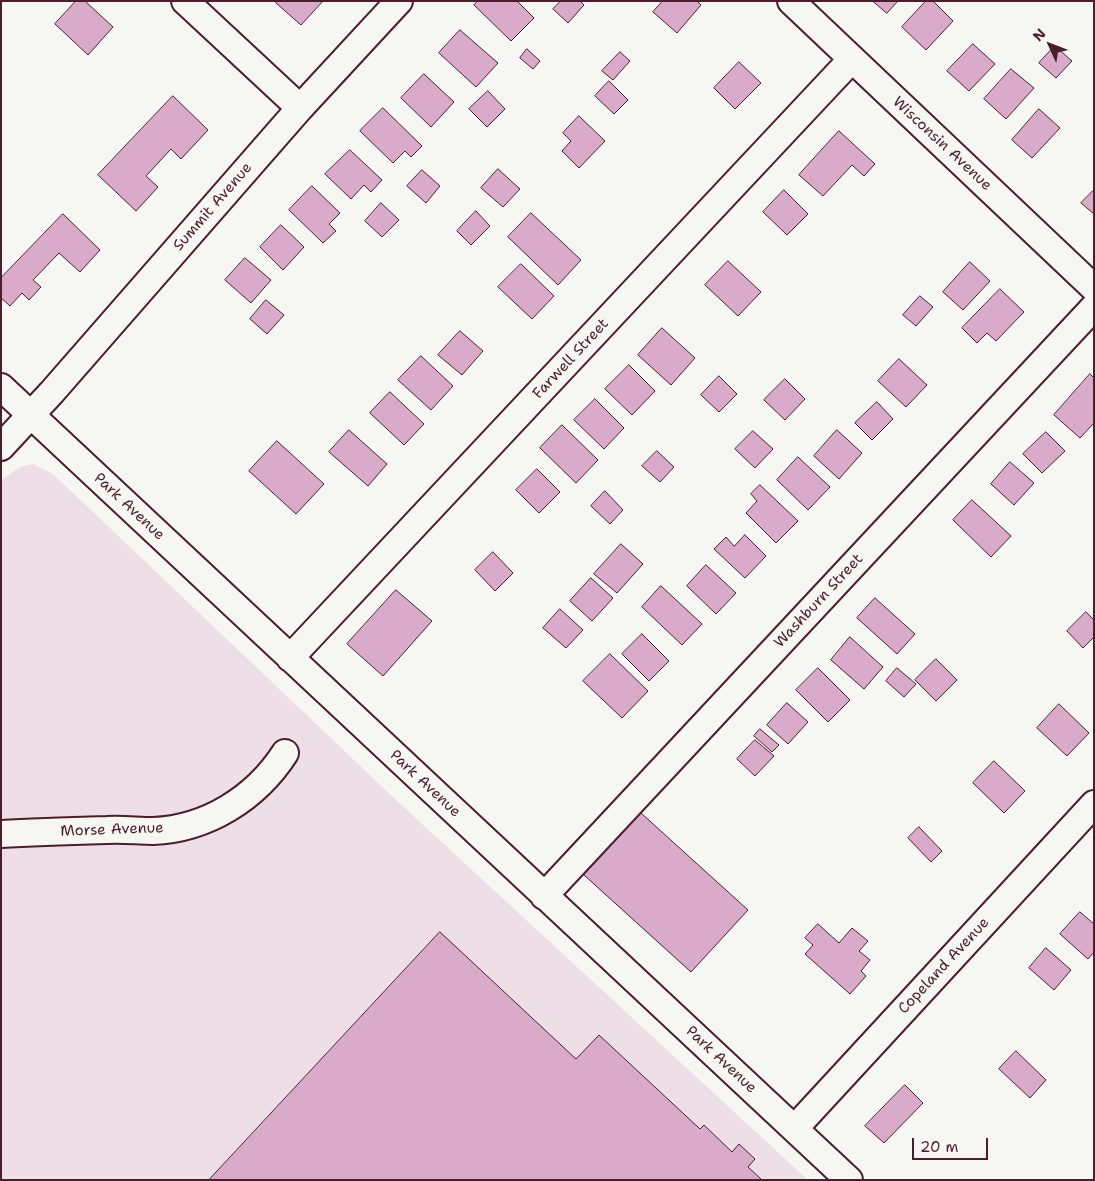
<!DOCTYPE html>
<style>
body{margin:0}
#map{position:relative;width:1095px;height:1181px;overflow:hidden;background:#f6f6f2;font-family:"Shantell Sans",sans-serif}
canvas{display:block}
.frame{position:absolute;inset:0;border:2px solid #4a1f2b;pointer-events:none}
.north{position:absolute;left:1025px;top:20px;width:50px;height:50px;-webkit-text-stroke:4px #f6f6f2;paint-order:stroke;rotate:313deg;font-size:14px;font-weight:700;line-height:20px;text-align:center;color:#4a1f2b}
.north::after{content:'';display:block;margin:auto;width:18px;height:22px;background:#4a1f2b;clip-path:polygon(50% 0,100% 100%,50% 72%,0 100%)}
.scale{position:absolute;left:912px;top:1138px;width:76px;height:22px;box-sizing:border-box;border:2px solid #4a1f2b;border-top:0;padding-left:6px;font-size:15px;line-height:18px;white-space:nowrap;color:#4a1f2b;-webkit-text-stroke:4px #f6f6f2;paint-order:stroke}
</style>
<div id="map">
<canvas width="1095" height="1181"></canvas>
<div class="frame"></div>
<div class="north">N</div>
<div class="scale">20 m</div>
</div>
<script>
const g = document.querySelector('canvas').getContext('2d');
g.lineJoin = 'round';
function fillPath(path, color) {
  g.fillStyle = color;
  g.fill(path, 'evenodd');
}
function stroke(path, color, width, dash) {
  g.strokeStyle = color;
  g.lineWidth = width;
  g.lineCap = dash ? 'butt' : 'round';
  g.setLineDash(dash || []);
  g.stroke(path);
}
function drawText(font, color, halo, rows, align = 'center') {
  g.font = font + ' "Shantell Sans",sans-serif';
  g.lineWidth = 4;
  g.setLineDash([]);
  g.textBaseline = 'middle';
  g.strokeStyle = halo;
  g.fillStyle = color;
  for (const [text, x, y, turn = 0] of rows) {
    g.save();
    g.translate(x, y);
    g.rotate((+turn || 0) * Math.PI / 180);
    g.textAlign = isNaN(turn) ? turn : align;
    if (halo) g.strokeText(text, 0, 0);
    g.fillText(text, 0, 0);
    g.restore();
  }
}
const built = new Path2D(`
 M 33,464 L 53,474 L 395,799 L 808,1180 L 1,1180 L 1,480 L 20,467 Z`);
const building = new Path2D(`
 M 76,1 L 85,1 L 113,27 L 88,55 L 55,24 Z
 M 277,1 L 323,1 L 301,25 L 276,3 Z
 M 478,1 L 517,1 L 534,18 L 511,41 L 474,5 Z
 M 561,1 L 580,1 L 584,5 L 568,23 L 553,9 Z
 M 663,1 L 697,1 L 701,5 L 677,33 L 653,12 Z
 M 873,1 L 898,1 L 887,13 Z
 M 926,1 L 933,1 L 953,21 L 926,50 L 902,27 Z
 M 460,30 L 498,63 L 476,87 L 439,53 Z
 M 973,44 L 995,64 L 969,91 L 947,71 Z
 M 1055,46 L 1072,61 L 1056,78 L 1039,63 Z
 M 527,49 L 540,61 L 533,69 L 520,58 Z
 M 620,52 L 630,61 L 613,80 L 602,71 Z
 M 739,62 L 761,83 L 735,109 L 714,88 Z
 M 1011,69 L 1034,88 L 1006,119 L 984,99 Z
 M 424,74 L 454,102 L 431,127 L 401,98 Z
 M 609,81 L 628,100 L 614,114 L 595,96 Z
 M 488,91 L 505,109 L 487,127 L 469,109 Z
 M 173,96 L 208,130 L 181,159 L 171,149 L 146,176 L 158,187 L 136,211 L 98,175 Z
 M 383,108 L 422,146 L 411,157 L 405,151 L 393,163 L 360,131 Z
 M 1039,109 L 1060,128 L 1032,158 L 1012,140 Z
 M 579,116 L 605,141 L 579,168 L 562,151 L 571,141 L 563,133 Z
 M 839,131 L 875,164 L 864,176 L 852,165 L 823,196 L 799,175 Z
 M 350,150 L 382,180 L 371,192 L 364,185 L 351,199 L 325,174 Z
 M 498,169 L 520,189 L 503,207 L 481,188 Z
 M 422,170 L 440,186 L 426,203 L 407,186 Z
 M 312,186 L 340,213 L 329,224 L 336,231 L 323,243 L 289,210 Z
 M 784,190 L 808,214 L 787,235 L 763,212 Z
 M 1094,190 L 1094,214 L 1081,203 Z
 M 381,203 L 399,220 L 382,237 L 365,221 Z
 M 476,211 L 490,226 L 471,245 L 457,231 Z
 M 531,213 L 581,260 L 558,285 L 508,237 Z
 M 63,214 L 100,250 L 80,272 L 59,253 L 33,280 L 41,287 L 29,300 L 22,293 L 10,306 L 1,298 L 1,278 Z
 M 281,225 L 304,247 L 283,270 L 260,247 Z
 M 245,258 L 271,280 L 251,303 L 225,280 Z
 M 728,261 L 761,292 L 738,316 L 705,285 Z
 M 970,262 L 990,281 L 963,310 L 943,292 Z
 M 521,264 L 554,296 L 532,319 L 498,287 Z
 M 1000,289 L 1024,312 L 996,341 L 987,333 L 977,343 L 962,328 Z
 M 920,296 L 933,307 L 916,326 L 903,315 Z
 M 266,300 L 284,315 L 267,334 L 250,319 Z
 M 662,328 L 695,358 L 671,385 L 638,355 Z
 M 460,331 L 483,351 L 462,375 L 438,355 Z
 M 421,356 L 453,386 L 431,410 L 398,380 Z
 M 899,359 L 927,385 L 906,407 L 878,381 Z
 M 629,365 L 655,391 L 632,415 L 605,389 Z
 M 1090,374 L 1094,378 L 1094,423 L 1080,438 L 1054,415 Z
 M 719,376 L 737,394 L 719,412 L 701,395 Z
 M 785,379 L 805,399 L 785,420 L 764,400 Z
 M 390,392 L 424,424 L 404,445 L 370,413 Z
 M 595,399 L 624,428 L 604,449 L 574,420 Z
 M 877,402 L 893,419 L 872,440 L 855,423 Z
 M 562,425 L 598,460 L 576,483 L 540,448 Z
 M 349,430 L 387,464 L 368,486 L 329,452 Z
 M 837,430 L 862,453 L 839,479 L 814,456 Z
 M 753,431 L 773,449 L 755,468 L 735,449 Z
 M 1046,432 L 1065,451 L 1042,473 L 1023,454 Z
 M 277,441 L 324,484 L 296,514 L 249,471 Z
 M 657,451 L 674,467 L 660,482 L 642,466 Z
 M 798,457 L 830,487 L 808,510 L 777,480 Z
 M 1010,462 L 1034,483 L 1014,505 L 991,484 Z
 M 537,469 L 560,492 L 539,513 L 516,490 Z
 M 760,485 L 798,521 L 776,543 L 746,513 L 757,501 L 751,494 Z
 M 605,491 L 623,510 L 610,524 L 591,506 Z
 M 972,500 L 1011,536 L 991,557 L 953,520 Z
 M 745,535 L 766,556 L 745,578 L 714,549 L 726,537 L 734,546 Z
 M 621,544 L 643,564 L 617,593 L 594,574 Z
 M 493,552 L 513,573 L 495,591 L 475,570 Z
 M 706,565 L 736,593 L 716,614 L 687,586 Z
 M 591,578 L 613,598 L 592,621 L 570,601 Z
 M 661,586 L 702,624 L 682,645 L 642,607 Z
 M 396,590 L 432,621 L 383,676 L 347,644 Z
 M 875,598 L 915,634 L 897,654 L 857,618 Z
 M 560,609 L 583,630 L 566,648 L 543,628 Z
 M 1086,612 L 1094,620 L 1094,637 L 1083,648 L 1067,631 Z
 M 642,634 L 669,661 L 649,681 L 622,654 Z
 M 850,637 L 883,667 L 864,689 L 831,660 Z
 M 610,654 L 648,691 L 622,718 L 583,681 Z
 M 936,659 L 957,680 L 936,701 L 915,680 Z
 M 818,668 L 850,700 L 828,722 L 796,690 Z
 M 897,668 L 916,684 L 904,697 L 886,681 Z
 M 787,703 L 808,722 L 788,744 L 767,725 Z
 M 1059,704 L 1089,733 L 1067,756 L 1037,728 Z
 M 760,729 L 779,745 L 772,752 L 754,736 Z
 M 755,740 L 774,756 L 755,776 L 737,759 Z
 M 994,761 L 1025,791 L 1004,813 L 973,783 Z
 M 641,813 L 748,910 L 691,972 L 584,875 Z
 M 919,827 L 942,851 L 931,862 L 908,838 Z
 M 1080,912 L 1094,924 L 1094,952 L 1088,959 L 1060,934 Z
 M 818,924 L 839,943 L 852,928 L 868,941 L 859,951 L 870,960 L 861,971 L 866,976 L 850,994 L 805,954 L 813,945 L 805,938 Z
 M 440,932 L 576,1059 L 599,1035 L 700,1129 L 704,1125 L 732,1152 L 739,1144 L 755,1159 L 748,1167 L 762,1180 L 209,1180 Z
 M 1046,948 L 1071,970 L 1054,990 L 1029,968 Z
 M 1016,1051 L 1046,1080 L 1030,1098 L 999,1069 Z
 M 905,1085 L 923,1103 L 884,1143 L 865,1126 Z`);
const minor = new Path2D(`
 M 185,1 L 300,108
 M 791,1 L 1094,288
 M 1,387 L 849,1180
 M 1,447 L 52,392 L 300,108 L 399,1
 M 290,658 L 852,59
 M 1,834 C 37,832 72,831 107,830 C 123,829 138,831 153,831 C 207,829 256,798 285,753
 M 544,896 L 1094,307
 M 795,1128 L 1094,804`);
const streetNames = [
 ["Wisconsin Avenue",942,144,43],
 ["Summit Avenue",213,207,-49],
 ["Farwell Street",571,359,-47],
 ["Park Avenue",129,507,43],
 ["Washburn Street",819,601,-47],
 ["Park Avenue",425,784,43],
 ["Morse Avenue",112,830,-2],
 ["Copeland Avenue",944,966,-47],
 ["Park Avenue",721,1060,43]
];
fillPath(built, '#eedfe6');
fillPath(building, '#daaaca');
stroke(building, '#4a1f2b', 1);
stroke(minor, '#4a1f2b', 30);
stroke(minor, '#f6f6f2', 26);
drawText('15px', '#4a1f2b', '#f6f6f2', streetNames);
</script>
